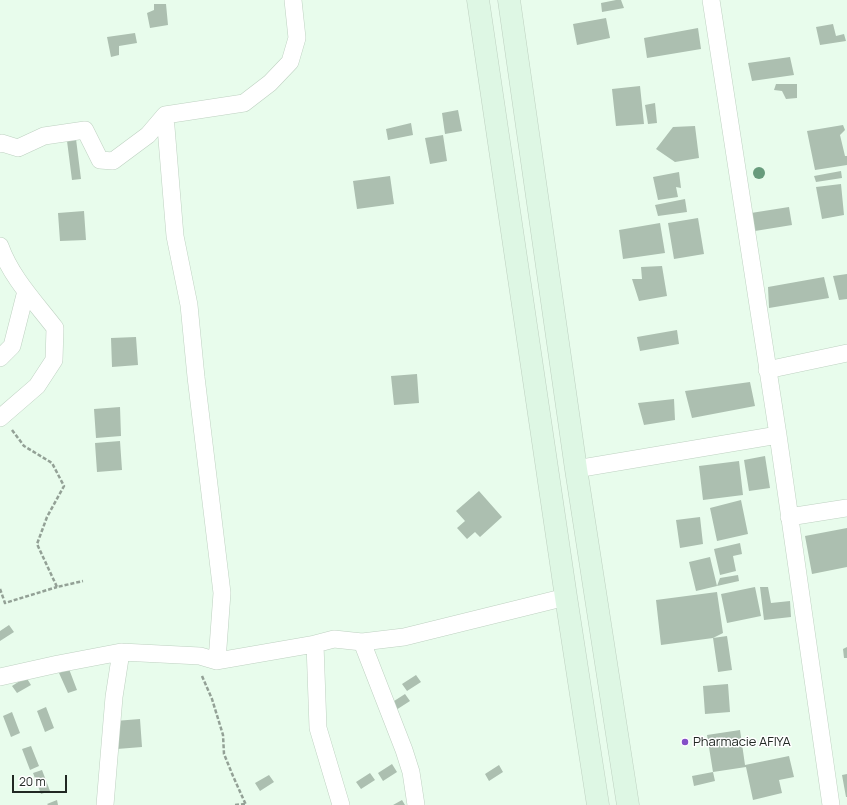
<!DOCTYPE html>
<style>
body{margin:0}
#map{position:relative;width:847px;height:805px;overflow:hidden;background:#e8fcec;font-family:Manrope,sans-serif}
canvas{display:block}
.scale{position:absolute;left:12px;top:775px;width:55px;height:18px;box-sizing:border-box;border:2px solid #212823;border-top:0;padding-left:5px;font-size:12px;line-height:14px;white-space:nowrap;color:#212823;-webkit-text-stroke:3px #fff;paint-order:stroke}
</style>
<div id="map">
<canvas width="847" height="805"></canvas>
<div class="scale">20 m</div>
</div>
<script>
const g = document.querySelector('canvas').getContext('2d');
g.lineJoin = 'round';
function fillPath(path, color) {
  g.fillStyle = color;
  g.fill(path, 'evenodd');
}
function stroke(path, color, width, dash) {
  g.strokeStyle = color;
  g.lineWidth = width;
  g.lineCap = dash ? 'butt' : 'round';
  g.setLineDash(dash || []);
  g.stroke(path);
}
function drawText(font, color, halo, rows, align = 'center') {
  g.font = font + ' Manrope,sans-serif';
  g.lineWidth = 3;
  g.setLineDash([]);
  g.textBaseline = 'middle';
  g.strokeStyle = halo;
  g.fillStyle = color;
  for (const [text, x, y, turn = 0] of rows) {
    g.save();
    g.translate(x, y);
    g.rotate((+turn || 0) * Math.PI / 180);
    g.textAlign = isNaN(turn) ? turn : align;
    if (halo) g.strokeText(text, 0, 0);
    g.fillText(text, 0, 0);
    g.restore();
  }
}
const building = new Path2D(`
 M 616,0 L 621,0 L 624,8 L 602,12 L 601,3 Z
 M 154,4 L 166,4 L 168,25 L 150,28 L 147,13 L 154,10 Z
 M 606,18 L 610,38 L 577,45 L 573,24 Z
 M 833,24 L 836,36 L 844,34 L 846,41 L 820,45 L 816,27 Z
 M 698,28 L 701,49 L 647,58 L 644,38 Z
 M 135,33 L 137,43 L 119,46 L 119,55 L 111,57 L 107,37 Z
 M 790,57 L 794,75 L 752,81 L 748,63 Z
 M 776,84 L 797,84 L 797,98 L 786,99 L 782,91 L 774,90 Z
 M 640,86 L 644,124 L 616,126 L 612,89 Z
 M 655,103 L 657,123 L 648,124 L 645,105 Z
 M 458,110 L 462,131 L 445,134 L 442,113 Z
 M 411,123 L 413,135 L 388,140 L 386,129 Z
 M 843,125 L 845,130 L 840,135 L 845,156 L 847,156 L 847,165 L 815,170 L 807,131 Z
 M 695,126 L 699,158 L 675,162 L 656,149 L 673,127 Z
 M 443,135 L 447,161 L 430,164 L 425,138 Z
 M 76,139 L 81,179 L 72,180 L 67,141 Z
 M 841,171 L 842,178 L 816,182 L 814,176 Z
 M 679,172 L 681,188 L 676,187 L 678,197 L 658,200 L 653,177 Z
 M 390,176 L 394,204 L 357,209 L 353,181 Z
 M 841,184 L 844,215 L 822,219 L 816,187 Z
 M 685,199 L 687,212 L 658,216 L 655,205 Z
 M 789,207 L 792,225 L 755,231 L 751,213 Z
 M 84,211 L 86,240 L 60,241 L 58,213 Z
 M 698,218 L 704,254 L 674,259 L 668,223 Z
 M 660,223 L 665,253 L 623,259 L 619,230 Z
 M 662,266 L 667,296 L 639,301 L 632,279 L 642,279 L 641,267 Z
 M 847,274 L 847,299 L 839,300 L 833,276 Z
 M 824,277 L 829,298 L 769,308 L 768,287 Z
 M 677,330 L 679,344 L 640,351 L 637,337 Z
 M 136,337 L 138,365 L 112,367 L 111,338 Z
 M 417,374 L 419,403 L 394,405 L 391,376 Z
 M 750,382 L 755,406 L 692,418 L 685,391 Z
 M 674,399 L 675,420 L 644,425 L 638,403 Z
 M 120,407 L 121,436 L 96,438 L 94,409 Z
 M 120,441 L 122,470 L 97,472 L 95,443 Z
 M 765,456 L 770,488 L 749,491 L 744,460 Z
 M 739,461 L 743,495 L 703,500 L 699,466 Z
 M 479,491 L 502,517 L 480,537 L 475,532 L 467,539 L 457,528 L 465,521 L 456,511 Z
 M 741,500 L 748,534 L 717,541 L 710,508 Z
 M 700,517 L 703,544 L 680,548 L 676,520 Z
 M 847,528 L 847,567 L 812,574 L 805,536 Z
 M 740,543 L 742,554 L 733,556 L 736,571 L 720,575 L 714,549 Z
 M 710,557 L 717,586 L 696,591 L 689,562 Z
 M 738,575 L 739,581 L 717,586 L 720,578 Z
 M 755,587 L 761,616 L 727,623 L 721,594 Z
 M 760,587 L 768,587 L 771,603 L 790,601 L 791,617 L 764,620 Z
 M 717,592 L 723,633 L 713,638 L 661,645 L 656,600 Z
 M 9,625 L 14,632 L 0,641 L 0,631 Z
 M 727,636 L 732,670 L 718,672 L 713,638 Z
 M 847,647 L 847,658 L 844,658 L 843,649 Z
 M 69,669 L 77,690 L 68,693 L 59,673 Z
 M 416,675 L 421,682 L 407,691 L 402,684 Z
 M 26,677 L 31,685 L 17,693 L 12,686 Z
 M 728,684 L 730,712 L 705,714 L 703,686 Z
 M 405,694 L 410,701 L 396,710 L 391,703 Z
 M 46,707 L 54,728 L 45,732 L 37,711 Z
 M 12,712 L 20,733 L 11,737 L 3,716 Z
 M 140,719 L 142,747 L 117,749 L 115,721 Z
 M 740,730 L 745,765 L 789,756 L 794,777 L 779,780 L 782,793 L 753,800 L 746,767 L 713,772 L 707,735 Z
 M 31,746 L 39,766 L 30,770 L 22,749 Z
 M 392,764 L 397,772 L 383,781 L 378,773 Z
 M 499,765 L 503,772 L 489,781 L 485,774 Z
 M 42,770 L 50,791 L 41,794 L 33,773 Z
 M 713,772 L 715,781 L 694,786 L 692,776 Z
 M 370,773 L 375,780 L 361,789 L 356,782 Z
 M 847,774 L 847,797 L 846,797 L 842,775 Z
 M 269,775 L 274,782 L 260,791 L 255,783 Z
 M 57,800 L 58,805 L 48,805 L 47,804 Z
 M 402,800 L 405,805 L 393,805 Z`);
const path = new Path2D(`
 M 12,430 L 24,446 L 52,463 L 64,486 L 47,517 L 37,544 L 57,587 L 83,581
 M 0,589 L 5,603 L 57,587
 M 202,676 L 212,699 L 223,735 L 224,754 L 233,776 L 246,805
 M 235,805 L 245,804`);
const minor = new Path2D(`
 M 711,0 L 778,435 L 831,805
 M 165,115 L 175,236 L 189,305 L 196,377 L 222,593 L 217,661
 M 0,144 L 2,143 L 18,148 L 44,136 L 85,130 L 100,160 L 113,161 L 148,135 L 165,115 L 244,103 L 270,83 L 290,62 L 297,38 L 293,0
 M 0,246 C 11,277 35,302 55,328 L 54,360 L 37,386 L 0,418
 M 0,358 L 12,346 L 26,291
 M 767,370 L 847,353
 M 576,469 L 778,435
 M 789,517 L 847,508
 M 362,642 L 404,750 L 411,772 L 416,805
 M 315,644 L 318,728 L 341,805
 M 0,677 L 58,664 L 121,652 L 200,656 L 217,661 L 315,644 L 334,639 L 362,642 L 404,637 L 566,597
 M 105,805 L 114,697 L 121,652`);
const secondary = new Path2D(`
 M 478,0 L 566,597 L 598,805
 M 509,0 L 576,469 L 628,805`);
const trees = [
 [759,173]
];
const markers = [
 [685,742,4,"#844fc7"]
];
const poiNames = [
 ["Pharmacie AFIYA",693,742]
];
fillPath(building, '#acbfb0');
stroke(minor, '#bed1c1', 18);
stroke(secondary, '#bed1c1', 23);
stroke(path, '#93a196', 2.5, [4, 2]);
stroke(minor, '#fff', 17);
stroke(secondary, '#def7e4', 22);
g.fillStyle = '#689b7c';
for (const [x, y] of trees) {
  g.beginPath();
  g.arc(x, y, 6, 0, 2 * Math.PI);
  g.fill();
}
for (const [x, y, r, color] of markers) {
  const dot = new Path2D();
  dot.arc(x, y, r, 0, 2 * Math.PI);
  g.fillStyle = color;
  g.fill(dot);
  stroke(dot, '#fff', 1.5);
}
drawText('13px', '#212823', '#fff', poiNames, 'left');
</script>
